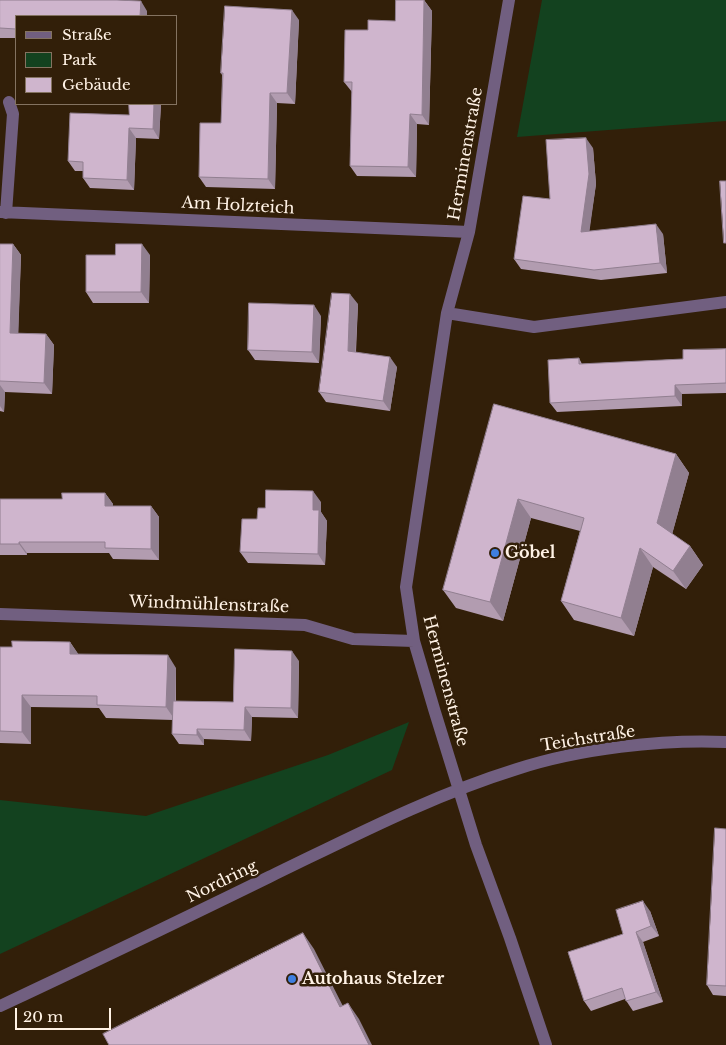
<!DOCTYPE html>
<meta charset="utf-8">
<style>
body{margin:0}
#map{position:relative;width:726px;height:1045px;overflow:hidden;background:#321f09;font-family:"Libre Baskerville",serif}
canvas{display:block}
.legend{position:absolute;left:15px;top:15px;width:162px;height:90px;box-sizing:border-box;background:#321f09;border:1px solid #847361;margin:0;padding:6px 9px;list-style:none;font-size:15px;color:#fff2e5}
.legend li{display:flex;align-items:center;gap:10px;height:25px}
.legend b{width:25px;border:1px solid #847361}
.scale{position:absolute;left:15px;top:1008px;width:96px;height:22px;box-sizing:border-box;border:2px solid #fff2e5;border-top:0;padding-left:6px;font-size:15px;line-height:18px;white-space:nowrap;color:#fff2e5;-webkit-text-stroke:4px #321f09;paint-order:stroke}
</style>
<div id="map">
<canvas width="726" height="1045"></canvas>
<ul class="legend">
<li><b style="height:6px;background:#715f80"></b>Straße</li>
<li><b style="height:14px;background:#13421f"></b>Park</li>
<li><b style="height:14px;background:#cfb5cd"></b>Gebäude</li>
</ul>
<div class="scale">20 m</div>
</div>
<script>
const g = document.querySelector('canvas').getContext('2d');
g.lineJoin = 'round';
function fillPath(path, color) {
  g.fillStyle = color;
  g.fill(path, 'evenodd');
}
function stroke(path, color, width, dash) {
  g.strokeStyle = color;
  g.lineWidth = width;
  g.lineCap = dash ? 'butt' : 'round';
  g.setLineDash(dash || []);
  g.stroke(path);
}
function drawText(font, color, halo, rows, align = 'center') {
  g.font = font + ' "Libre Baskerville",serif';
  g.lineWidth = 5;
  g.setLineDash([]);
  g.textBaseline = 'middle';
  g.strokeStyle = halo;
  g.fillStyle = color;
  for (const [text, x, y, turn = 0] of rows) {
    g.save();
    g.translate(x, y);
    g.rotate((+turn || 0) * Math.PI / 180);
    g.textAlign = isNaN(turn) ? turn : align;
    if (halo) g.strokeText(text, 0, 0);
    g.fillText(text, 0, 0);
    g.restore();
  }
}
const green = new Path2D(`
 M 542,0 L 726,0 L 726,121 L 517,137 Z
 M 409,722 L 392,770 L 0,954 L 0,800 L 146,816 L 328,755 Z`);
const street = new Path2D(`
 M 509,0 L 469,232 L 447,313 L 406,587 L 414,641 L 434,709 L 476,845 L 510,938 L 546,1045
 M 0,212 L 469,232
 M 6,213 L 13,114 L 9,102
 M 447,313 L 534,327 L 726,302
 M 0,614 L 305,625 L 353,639 L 414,641
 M 0,1006 C 90,964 179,921 269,877 C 350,838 430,796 517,769 C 578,749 662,739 726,742`);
const wall = new Path2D(`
 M 0,0 L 147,11 L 147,16 L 16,16 L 16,38 L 0,38 Z
 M 424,0 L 432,11 L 429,125 L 417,124 L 416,177 L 357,176 L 350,166 L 352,92 L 344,82 L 368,30 L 395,21 Z
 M 299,20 L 295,104 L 277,103 L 275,189 L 206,187 L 199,177 L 221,123 L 222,75 L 221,73 Z
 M 161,104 L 159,139 L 136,138 L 134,190 L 90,188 L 83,178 L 83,171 L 75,171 L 68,161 L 129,115 Z
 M 593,148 L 596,184 L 589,231 L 663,234 L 667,273 L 601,280 L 521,269 L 514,259 L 550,199 Z
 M 0,244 L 13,244 L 21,255 L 18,333 L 46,334 L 54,345 L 52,394 L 5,392 L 4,412 L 0,411 Z
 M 150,255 L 149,303 L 93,303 L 86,292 Z
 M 358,304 L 356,352 L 397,367 L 390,411 L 326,402 L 319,392 Z
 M 321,316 L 319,363 L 255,360 L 248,350 Z
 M 726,349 L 726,393 L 682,394 L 682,406 L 557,412 L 550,403 L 579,358 L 582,364 L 683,359 Z
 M 494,404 L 676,454 L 689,473 L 672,534 L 690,546 L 703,565 L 686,589 L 653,567 L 634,636 L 574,620 L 561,601 L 580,531 L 531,518 L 503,621 L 456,608 L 443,590 Z
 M 105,493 L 113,504 L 113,506 L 151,506 L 159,517 L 159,560 L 113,559 L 109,553 L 27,553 L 27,555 L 0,555 L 0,499 L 62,499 Z
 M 321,502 L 321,512 L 327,521 L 325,565 L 248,563 L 240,552 L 257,519 L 265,508 Z
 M 70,642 L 78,654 L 176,668 L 176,701 L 233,702 L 299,661 L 298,718 L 252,717 L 251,741 L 204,739 L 204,745 L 179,744 L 172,734 L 173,720 L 106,718 L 99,708 L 31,707 L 31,744 L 0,743 L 0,647 L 12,647 Z
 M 726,829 L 726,996 L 713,995 L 707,985 Z
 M 650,911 L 659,936 L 643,942 L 663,1002 L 633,1011 L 625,999 L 591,1011 L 584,1001 L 623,934 Z`);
const shadedWall = new Path2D(`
 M 424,0 L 432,11 L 429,125 L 422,115 Z
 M 141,1 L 147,11 L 147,16 L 140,16 Z
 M 292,10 L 299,20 L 295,104 L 287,93 Z
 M 270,93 L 277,103 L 275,189 L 268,179 Z
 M 154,104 L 161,104 L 159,139 L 153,129 Z
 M 410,114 L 417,124 L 416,177 L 408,167 Z
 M 129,128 L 136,138 L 134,190 L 127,180 Z
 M 586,138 L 593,148 L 596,184 L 588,242 L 581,232 Z
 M 656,224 L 663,234 L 667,273 L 660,263 Z
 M 13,244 L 21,255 L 18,344 L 10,333 Z
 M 142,244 L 150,255 L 149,303 L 141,292 Z
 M 350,294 L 358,304 L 355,361 L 348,351 Z
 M 314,305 L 321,316 L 319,363 L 312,352 Z
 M 46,334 L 54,345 L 52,394 L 44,383 Z
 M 390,357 L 397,367 L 390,411 L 383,401 Z
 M 0,385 L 5,392 L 4,412 L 0,406 Z
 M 675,385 L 682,394 L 682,406 L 675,396 Z
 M 676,454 L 689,473 L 670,542 L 657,523 Z
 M 313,491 L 321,502 L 321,512 L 327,521 L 325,565 L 318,554 L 313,510 Z
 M 105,493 L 113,504 L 113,517 L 105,506 Z
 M 518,499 L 531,518 L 503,621 L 490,602 Z
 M 151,506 L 159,517 L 159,560 L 151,549 Z
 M 19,542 L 27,553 L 27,555 L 19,544 Z
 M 690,546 L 703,565 L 686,589 L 673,571 Z
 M 640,548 L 653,567 L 634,636 L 621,618 Z
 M 70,642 L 79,655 L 70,654 Z
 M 292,651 L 299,661 L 298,718 L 291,708 Z
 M 168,655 L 176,668 L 175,720 L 166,707 Z
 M 22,695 L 31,707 L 31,744 L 22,732 Z
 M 245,707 L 252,717 L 251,741 L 244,730 Z
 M 197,729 L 204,739 L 204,745 L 197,735 Z
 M 643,901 L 650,911 L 659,936 L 651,926 Z
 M 636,932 L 643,942 L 663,1002 L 656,992 Z
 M 303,933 L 314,949 L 351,1022 L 340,1007 Z
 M 348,1003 L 359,1019 L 372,1045 L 369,1045 Z`);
const building = new Path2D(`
 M 0,0 L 117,0 L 141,1 L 140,16 L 16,16 L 16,29 L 0,28 Z
 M 396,0 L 424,0 L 422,115 L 410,114 L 408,167 L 350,166 L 352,82 L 344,82 L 345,30 L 368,30 L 368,20 L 395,21 Z
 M 225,6 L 292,10 L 287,93 L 270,93 L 268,179 L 199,177 L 200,123 L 221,123 L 223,73 L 221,73 Z
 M 129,104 L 154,104 L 153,129 L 129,128 L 127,180 L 83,178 L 83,162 L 68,161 L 70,113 L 129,115 Z
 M 586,138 L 589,174 L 581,232 L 656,224 L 660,263 L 594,270 L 514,259 L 523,196 L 550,199 L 546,140 Z
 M 720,181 L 726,181 L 726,243 L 724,243 Z
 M 0,244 L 13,244 L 10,333 L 46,334 L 44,383 L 0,381 Z
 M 116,244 L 142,244 L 141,292 L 86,292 L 86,255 L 115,255 Z
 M 332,293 L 350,294 L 348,351 L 390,357 L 383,401 L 319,392 Z
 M 249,303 L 314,305 L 312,352 L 248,350 Z
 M 726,349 L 726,383 L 675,385 L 675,396 L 550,403 L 548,360 L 579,358 L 579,364 L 683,359 L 683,350 Z
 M 494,404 L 676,454 L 657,523 L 690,546 L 673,571 L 640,548 L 621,618 L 561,601 L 584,518 L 518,499 L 490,602 L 443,590 Z
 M 266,490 L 313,491 L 313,510 L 319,510 L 318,554 L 240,552 L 242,519 L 257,519 L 258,508 L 265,508 Z
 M 62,493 L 105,493 L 105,506 L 151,506 L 151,549 L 105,548 L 105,542 L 19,542 L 19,544 L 0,544 L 0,499 L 62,499 Z
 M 12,641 L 70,642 L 70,654 L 168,655 L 166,707 L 97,705 L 97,696 L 22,695 L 22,732 L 0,731 L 0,647 L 12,647 Z
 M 235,649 L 292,651 L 291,708 L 245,707 L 244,730 L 197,729 L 197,735 L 172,734 L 173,701 L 233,702 Z
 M 715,828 L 726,829 L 726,986 L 707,985 Z
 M 643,901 L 651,926 L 636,932 L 656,992 L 626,1001 L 622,988 L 584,1001 L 568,952 L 623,934 L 616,910 Z
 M 303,933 L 340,1007 L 348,1003 L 369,1045 L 109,1045 L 103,1034 Z`);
const markers = [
 [495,553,5,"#3f7fe0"],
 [292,979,5,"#3f7fe0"]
];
const streetNames = [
 ["Herminenstraße",466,154,-80],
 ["Am Holzteich",238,206,3],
 ["Windmühlenstraße",209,605,2],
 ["Herminenstraße",445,681,75],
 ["Teichstraße",588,739,-9],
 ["Nordring",222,882,-26]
];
const poiNames = [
 ["Göbel",505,553],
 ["Autohaus Stelzer",302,979]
];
fillPath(green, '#13421f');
stroke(street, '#715f80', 12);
fillPath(wall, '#b29cb0');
fillPath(shadedWall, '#917f90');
fillPath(building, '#cfb5cd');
stroke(building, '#917f90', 1);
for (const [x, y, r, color] of markers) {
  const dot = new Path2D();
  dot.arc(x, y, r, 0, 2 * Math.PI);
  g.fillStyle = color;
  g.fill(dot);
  stroke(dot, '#321f09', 2);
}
drawText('16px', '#fff2e5', '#321f09', streetNames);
drawText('bold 16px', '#fff2e5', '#321f09', poiNames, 'left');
</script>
